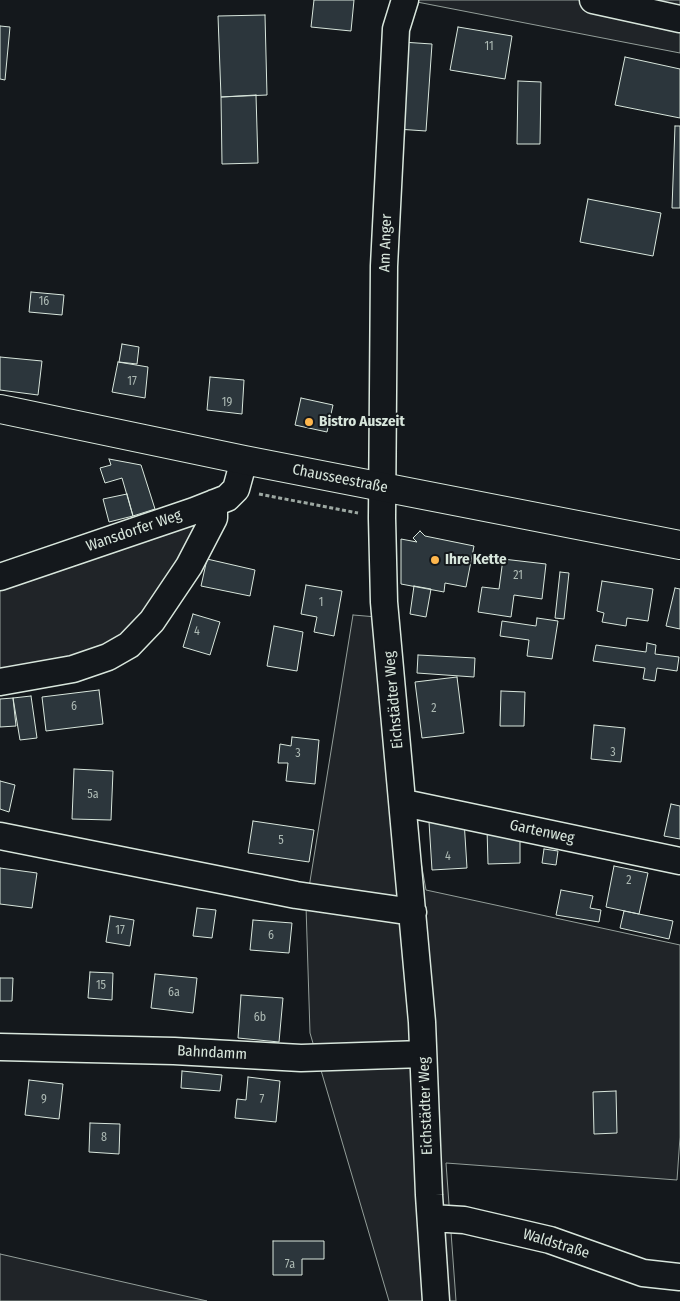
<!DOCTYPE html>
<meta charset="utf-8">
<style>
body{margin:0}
canvas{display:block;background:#14181c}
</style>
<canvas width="680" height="1301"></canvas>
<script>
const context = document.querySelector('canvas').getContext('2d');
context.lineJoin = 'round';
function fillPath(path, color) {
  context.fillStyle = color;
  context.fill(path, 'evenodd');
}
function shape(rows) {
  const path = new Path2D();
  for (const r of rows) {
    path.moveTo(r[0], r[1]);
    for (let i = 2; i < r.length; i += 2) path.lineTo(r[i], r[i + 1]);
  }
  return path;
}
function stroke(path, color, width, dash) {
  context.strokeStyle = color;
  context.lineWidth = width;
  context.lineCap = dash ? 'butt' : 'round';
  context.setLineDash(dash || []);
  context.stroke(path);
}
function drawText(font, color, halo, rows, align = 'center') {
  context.font = font + ' "Fira Sans Condensed",sans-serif';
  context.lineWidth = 4;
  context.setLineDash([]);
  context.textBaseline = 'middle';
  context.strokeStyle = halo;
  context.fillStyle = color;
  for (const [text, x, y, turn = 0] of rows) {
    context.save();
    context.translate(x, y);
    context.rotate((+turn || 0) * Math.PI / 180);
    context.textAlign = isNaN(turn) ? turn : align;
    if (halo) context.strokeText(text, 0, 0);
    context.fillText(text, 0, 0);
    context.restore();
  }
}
const green = shape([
 [415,0,680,0,680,53,417,2,415,0],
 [204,516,129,640,0,677,0,587,204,516],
 [353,615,377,617,426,890,680,945,680,1137,677,1180,446,1163,456,1301,389,1301,310,1033,306,906,353,615],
 [0,1254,207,1301,0,1301,0,1254]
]);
fillPath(green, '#202428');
stroke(green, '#939e99', 1);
const building = shape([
 [314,0,354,0,351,31,311,27,314,0],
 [265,15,267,95,221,97,218,16,265,15],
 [0,26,10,27,5,80,0,79,0,26],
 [458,27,512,36,505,79,450,70,458,27],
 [402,42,432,44,426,131,397,129,402,42],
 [625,57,680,69,680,118,615,105,625,57],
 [518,81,541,82,540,144,517,144,518,81],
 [256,95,258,163,222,164,221,97,256,95],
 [675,126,680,126,680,208,672,208,675,126],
 [588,199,661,213,653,256,580,242,588,199],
 [31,292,64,295,62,315,29,312,31,292],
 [122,344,139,347,137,364,119,362,122,344],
 [0,357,42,361,38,395,0,390,0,357],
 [118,362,148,367,145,398,112,392,118,362],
 [210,377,244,380,242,414,207,410,210,377],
 [301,398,333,405,327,432,295,425,301,398],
 [109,459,141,465,155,509,133,516,122,478,105,483,100,468,111,465,109,459],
 [127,494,133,516,109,522,103,499,127,494],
 [420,531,425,536,474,546,466,587,445,583,444,592,401,584,401,539,417,542,413,538,420,531],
 [207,559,255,570,250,596,201,586,207,559],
 [503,559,546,564,542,599,514,595,511,617,478,612,482,587,499,589,503,559],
 [560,572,569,573,564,619,555,618,560,572],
 [602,581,653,589,648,621,627,618,626,626,602,622,604,613,597,611,602,581],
 [306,585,342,591,334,636,314,632,317,617,301,614,306,585],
 [414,586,431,589,426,617,410,614,414,586],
 [675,588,680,589,680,629,666,626,675,588],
 [193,614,220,622,210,655,183,647,193,614],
 [537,618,558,621,552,659,527,656,529,640,500,636,502,621,536,626,537,618],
 [274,626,303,632,297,671,267,666,274,626],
 [647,643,656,645,655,654,679,657,677,671,657,668,655,681,643,679,645,668,593,661,596,645,646,652,647,643],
 [418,655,475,658,474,677,417,673,418,655],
 [457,677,464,733,422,738,415,682,457,677],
 [99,690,103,724,46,731,42,697,99,690],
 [501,691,525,692,524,726,500,726,501,691],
 [31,696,37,738,20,740,13,698,31,696],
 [13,698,16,726,0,727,0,699,13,698],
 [594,725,625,728,621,762,591,759,594,725],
 [292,737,319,740,315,784,286,781,288,763,278,763,280,744,291,746,292,737],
 [74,769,113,771,111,820,72,819,74,769],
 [0,781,15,785,9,812,0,809,0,781],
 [671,804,680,806,680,839,664,836,671,804],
 [464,820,467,868,432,870,429,822,464,820],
 [253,821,314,830,309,862,248,853,253,821],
 [487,828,520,838,520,863,488,864,487,828],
 [544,849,558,851,556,865,542,863,544,849],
 [614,866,648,873,639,914,606,907,614,866],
 [0,868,37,873,32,908,0,904,0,868],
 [561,890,593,896,590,908,601,910,599,922,556,915,561,890],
 [197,908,216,910,212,938,193,936,197,908],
 [624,911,673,921,669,939,620,928,624,911],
 [110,916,134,920,130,946,106,942,110,916],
 [253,920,292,923,289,953,250,950,253,920],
 [90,972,113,973,112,1000,88,998,90,972],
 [155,974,197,978,193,1013,151,1008,155,974],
 [0,978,13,978,12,1001,0,1001,0,978],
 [241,995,283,998,279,1042,238,1038,241,995],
 [182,1071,222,1075,220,1091,181,1088,182,1071],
 [248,1077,280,1081,276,1122,235,1118,237,1099,246,1100,248,1077],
 [29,1080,63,1084,59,1119,25,1115,29,1080],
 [616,1091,617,1133,594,1134,593,1092,616,1091],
 [90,1123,120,1124,119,1154,89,1152,90,1123],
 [273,1241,324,1241,324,1259,302,1259,302,1275,273,1275,273,1241]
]);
fillPath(building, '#2c363c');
stroke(building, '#d8e6dc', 1);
const minor = shape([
 [405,0,396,29,384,266,382,518,384,602,422,1022,429,1195,436,1301],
 [593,0,680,19],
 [0,577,194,511,227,498,236,489,244,460],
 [0,682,73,669,108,657,129,645,152,621,189,566,214,518,214,503],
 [404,803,680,861],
 [0,836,296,895,413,912],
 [0,1047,174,1051,301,1058,423,1054],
 [431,1218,464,1220,550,1240,643,1273,680,1277]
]);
const major = shape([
 [0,409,244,460,680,545]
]);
stroke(minor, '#d8e6dc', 29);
stroke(major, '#d8e6dc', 30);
stroke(shape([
 [259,494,358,513]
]), '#9da8a2', 3, [4, 2.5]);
stroke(minor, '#14181c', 26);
stroke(major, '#14181c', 28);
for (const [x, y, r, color] of [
 [309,422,5,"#ffb74d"],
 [435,560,5,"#ffb74d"]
]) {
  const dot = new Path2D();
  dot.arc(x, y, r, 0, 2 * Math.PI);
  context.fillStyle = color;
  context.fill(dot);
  stroke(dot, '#14181c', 2);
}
drawText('12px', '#adbab4', null, [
 ["11",489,47],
 ["16",44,302],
 ["17",132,382],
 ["19",227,403],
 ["21",518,576],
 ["1",321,603],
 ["4",197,632],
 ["6",74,707],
 ["2",434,709],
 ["3",613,753],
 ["3",298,754],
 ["5a",93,795],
 ["5",281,841],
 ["4",448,857],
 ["2",629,881],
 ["17",120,931],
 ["6",271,936],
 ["15",101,986],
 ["6a",174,993],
 ["6b",260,1018],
 ["9",44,1100],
 ["7",262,1100],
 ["8",104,1138],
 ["7a",290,1265]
]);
drawText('15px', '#d8e6dc', '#14181c', [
 ["Am Anger",386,243,-88],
 ["Chausseestraße",340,479,11],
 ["Wansdorfer Weg",134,531,-19],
 ["Eichstädter Weg",394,700,-95],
 ["Gartenweg",542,832,12],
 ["Bahndamm",212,1053,3],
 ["Eichstädter Weg",426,1106,-92],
 ["Waldstraße",556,1244,17]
]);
drawText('bold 15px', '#d8e6dc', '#14181c', [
 ["Bistro Auszeit",319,422],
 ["Ihre Kette",445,560]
], 'left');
</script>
